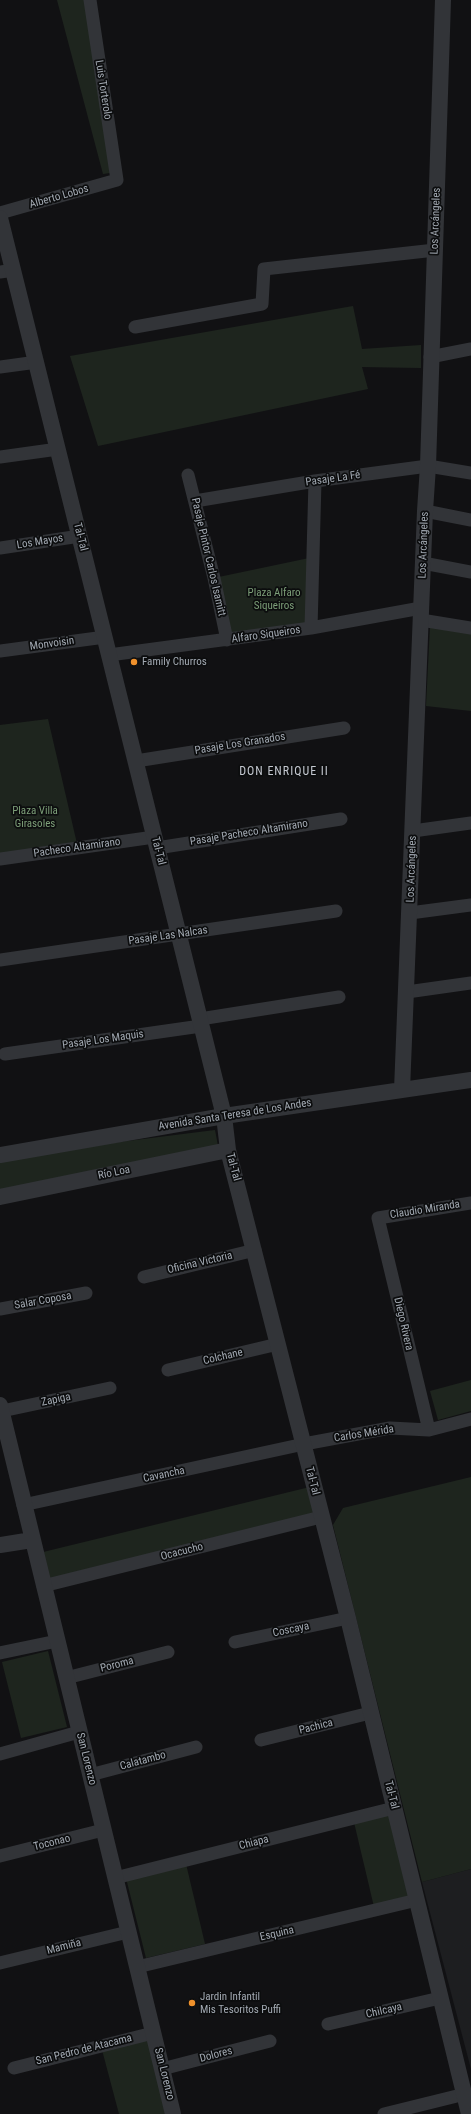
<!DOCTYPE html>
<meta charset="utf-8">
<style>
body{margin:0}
canvas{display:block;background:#111113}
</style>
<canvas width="471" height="2114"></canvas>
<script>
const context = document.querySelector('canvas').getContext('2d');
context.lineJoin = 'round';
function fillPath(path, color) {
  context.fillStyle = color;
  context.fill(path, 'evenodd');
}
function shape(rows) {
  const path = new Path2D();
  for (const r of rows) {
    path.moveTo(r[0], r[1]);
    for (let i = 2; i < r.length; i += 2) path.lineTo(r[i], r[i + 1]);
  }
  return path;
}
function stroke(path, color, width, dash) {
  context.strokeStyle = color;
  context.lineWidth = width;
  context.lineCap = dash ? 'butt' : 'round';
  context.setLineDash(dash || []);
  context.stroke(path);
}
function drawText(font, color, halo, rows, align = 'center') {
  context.font = font + ' "Roboto Condensed",sans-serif';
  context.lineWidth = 3.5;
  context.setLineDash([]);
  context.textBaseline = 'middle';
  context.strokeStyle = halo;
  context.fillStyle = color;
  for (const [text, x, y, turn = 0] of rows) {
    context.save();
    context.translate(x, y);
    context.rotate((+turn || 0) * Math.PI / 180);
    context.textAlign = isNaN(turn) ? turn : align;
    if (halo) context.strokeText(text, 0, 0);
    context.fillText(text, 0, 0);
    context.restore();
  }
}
fillPath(shape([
 [471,1869,471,2069,422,1882]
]), '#1d1e20');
fillPath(shape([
 [57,0,86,0,110,173,103,174],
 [353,306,362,349,421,345,421,368,362,367,368,389,98,446,70,356],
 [314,557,311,628,227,640,214,578],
 [430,627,471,633,471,711,426,706],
 [48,719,78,848,0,859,0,725],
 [215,1130,218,1146,0,1196,0,1157],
 [471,1380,471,1411,438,1420,430,1391],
 [471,1477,471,1869,422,1882,333,1525,343,1508],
 [314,1486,321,1517,43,1586,35,1554],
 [48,1651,67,1727,21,1738,2,1662],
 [394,1808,417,1900,375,1911,353,1818],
 [186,1864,205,1944,146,1958,126,1878],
 [153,2033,173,2114,119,2114,101,2046]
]), '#1e251e');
stroke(shape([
 [0,213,117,180,90,0],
 [0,272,14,270],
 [135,327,262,304,264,269,435,250],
 [430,357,471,349],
 [0,367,37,362],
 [0,457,58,449],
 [188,475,214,578,227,640],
 [195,501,315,481,428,466,471,473],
 [425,511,471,520],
 [0,548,80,536],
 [423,563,471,572],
 [421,620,471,628],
 [311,628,315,481],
 [0,651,105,637],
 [109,655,311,628,421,608],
 [136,761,344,728],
 [413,831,471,823],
 [157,848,341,819],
 [0,859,154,837],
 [410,913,471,905],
 [0,960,336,911],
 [407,992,471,983],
 [200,1019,339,997],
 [5,1054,201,1026],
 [144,1277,255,1250],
 [0,1309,86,1293],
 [168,1370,278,1344],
 [2,1411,110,1388],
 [429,1430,378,1218,471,1203],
 [23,1505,304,1444,390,1428,429,1430,471,1419],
 [43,1586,321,1517],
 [235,1642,348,1618],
 [0,1653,57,1641],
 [66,1678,168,1652],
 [261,1740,370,1713],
 [0,1754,79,1732],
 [90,1775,196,1747],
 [0,1856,103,1830],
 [115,1878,394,1808],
 [0,1963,128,1932],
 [137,1967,417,1900],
 [328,2024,440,1998],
 [14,2068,153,2033],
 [162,2069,270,2041],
 [384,2114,465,2094]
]), '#323438', 13);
stroke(shape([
 [0,218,224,1116,228,1150,348,1618,469,2114],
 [402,1090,425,511,428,466,443,0],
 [0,1155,224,1116,471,1080],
 [0,1197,228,1150],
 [0,1405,173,2114],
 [0,1545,32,1540]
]), '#323438', 16);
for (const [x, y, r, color] of [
 [134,662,4,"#f0912c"],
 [192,2003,4,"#f0912c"]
]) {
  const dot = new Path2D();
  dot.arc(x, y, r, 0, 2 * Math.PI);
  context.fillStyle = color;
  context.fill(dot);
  stroke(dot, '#0c0d0e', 1.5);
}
drawText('11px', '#a3aab3', '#0c0d0e', [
 ["Luis Torterolo",103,90,81],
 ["Alberto Lobos",59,197,-16],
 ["Los Arcángeles",436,221,-88],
 ["Pasaje La Fé",333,479,-8],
 ["Tal-Tal",80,537,76],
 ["Los Mayos",40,542,-9],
 ["Los Arcángeles",424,545,-88],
 ["Pasaje Pintor Carlos Isamitt",208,557,77],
 ["Alfaro Siqueiros",266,635,-8],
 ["Monvoisin",52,644,-8],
 ["Pasaje Los Granados",240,744,-9],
 ["Pasaje Pacheco Altamirano",249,833,-9],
 ["Pacheco Altamirano",77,848,-8],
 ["Tal-Tal",158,851,76],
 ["Los Arcángeles",412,869,-88],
 ["Pasaje Las Nalcas",168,936,-8],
 ["Pasaje Los Maquis",103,1040,-8],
 ["Avenida Santa Teresa de Los Andes",235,1115,-9],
 ["Tal-Tal",233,1167,75],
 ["Río Loa",114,1173,-12],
 ["Claudio Miranda",425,1210,-9],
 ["Oficina Victoria",200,1263,-13],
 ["Salar Coposa",43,1301,-10],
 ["Diego Rivera",403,1324,77],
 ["Colchane",223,1357,-13],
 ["Zapiga",56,1400,-12],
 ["Carlos Mérida",364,1434,-9],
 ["Cavancha",164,1475,-12],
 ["Tal-Tal",312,1481,76],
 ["Ocacucho",182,1552,-14],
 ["Coscaya",291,1630,-12],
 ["Poroma",117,1665,-14],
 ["Pachica",316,1727,-14],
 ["San Lorenzo",86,1759,76],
 ["Calatambo",143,1761,-15],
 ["Tal-Tal",391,1795,76],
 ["Toconao",52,1843,-14],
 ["Chiapa",254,1843,-14],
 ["Esquina",277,1934,-13],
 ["Mamiña",64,1947,-14],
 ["Chilcaya",384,2011,-13],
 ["San Pedro de Atacama",84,2050,-14],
 ["Dolores",216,2055,-15],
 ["San Lorenzo",164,2074,76]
]);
drawText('11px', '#7d9f79', '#0c0d0e', [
 ["Plaza Alfaro",274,593],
 ["Siqueiros",274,606],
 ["Plaza Villa",35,811],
 ["Girasoles",35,824]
]);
drawText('11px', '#a3aab3', '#0c0d0e', [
 ["Family Churros",142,662],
 ["Jardin Infantil",200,1997],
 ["Mis Tesoritos Puffi",200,2010]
], 'left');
context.letterSpacing = '1px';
drawText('12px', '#c4c8d0', '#0c0d0e', [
 ["DON ENRIQUE II",284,772]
]);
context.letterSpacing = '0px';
</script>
